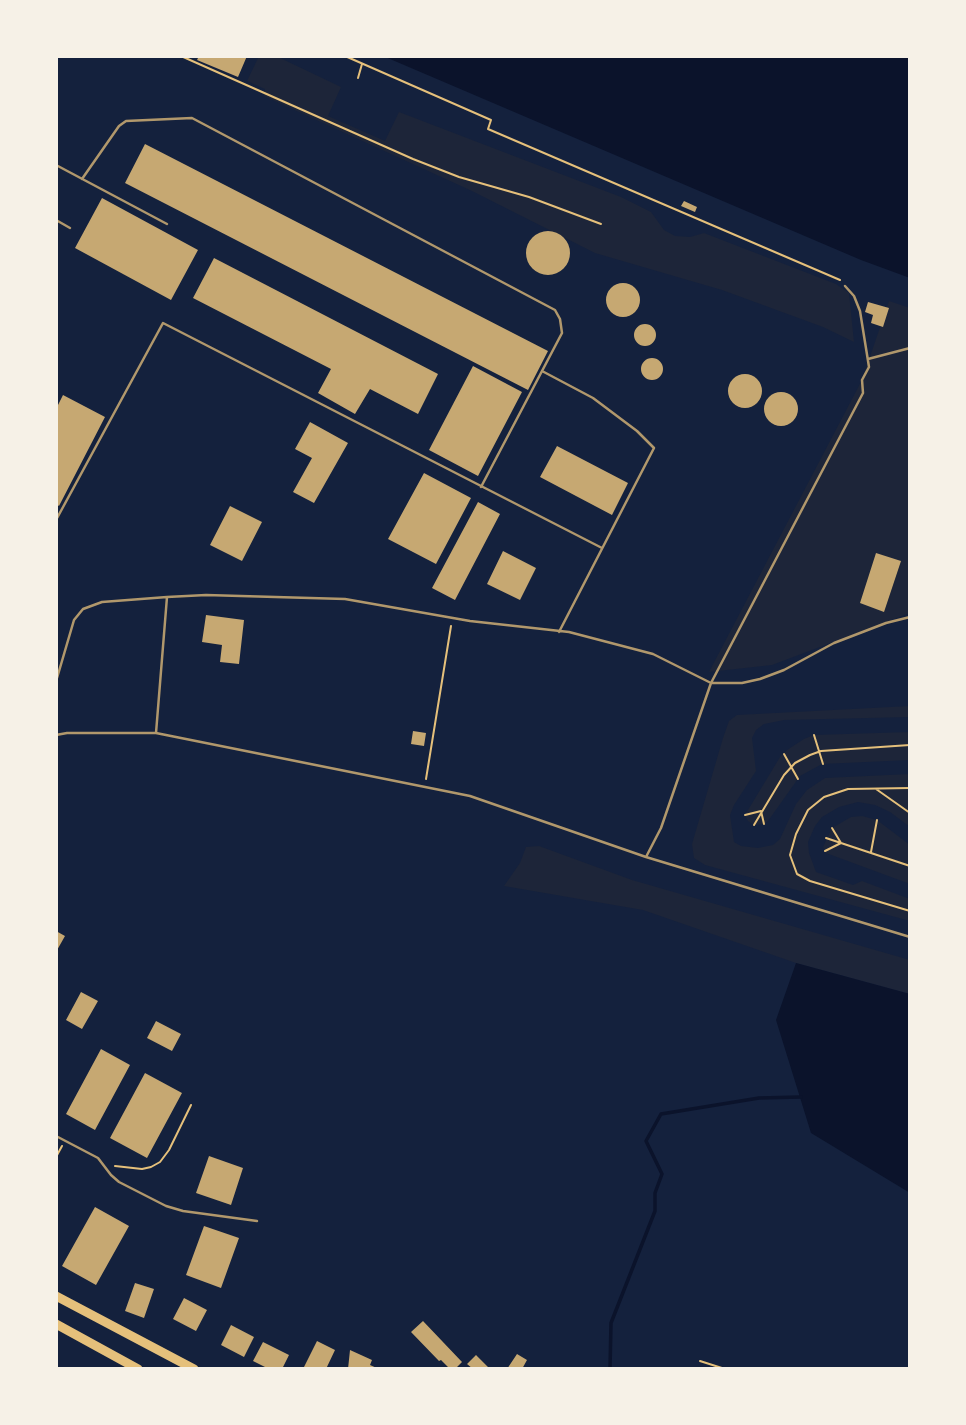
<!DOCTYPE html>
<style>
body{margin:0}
#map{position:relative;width:966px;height:1425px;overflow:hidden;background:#14213d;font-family:"PT Sans",sans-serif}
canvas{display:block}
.frame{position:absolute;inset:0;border:58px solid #f6f1e7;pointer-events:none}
</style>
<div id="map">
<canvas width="966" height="1425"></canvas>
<div class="frame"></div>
</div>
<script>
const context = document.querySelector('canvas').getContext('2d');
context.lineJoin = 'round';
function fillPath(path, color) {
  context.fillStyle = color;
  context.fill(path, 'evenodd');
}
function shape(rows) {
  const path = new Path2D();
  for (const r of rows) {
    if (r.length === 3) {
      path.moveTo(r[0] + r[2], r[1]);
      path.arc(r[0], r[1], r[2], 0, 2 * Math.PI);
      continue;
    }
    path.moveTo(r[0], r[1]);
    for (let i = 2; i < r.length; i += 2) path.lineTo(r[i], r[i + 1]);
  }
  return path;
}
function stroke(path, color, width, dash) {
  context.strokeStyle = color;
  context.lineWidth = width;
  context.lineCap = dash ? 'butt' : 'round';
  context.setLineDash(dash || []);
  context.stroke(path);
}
fillPath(shape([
 [259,56,276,56,341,87,328,116,385,141,399,112,621,197,651,212,664,230,675,236,690,237,704,233,836,284,849,293,854,342,823,327,722,290,595,253,472,191,264,96,265,89,247,81],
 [889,301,910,308,910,613,772,665,709,672,862,380],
 [910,706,910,717,784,720,764,724,756,730,752,738,756,771,734,805,730,815,734,842,741,846,758,848,773,845,780,839,796,804,807,790,825,778,910,774,910,827,890,812,875,805,858,802,839,807,822,817,815,826,808,842,809,853,816,872,853,885,862,881,910,899,910,921,705,865,694,858,692,844,723,738,729,721,737,715],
 [910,732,910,760,822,764,800,776,768,821,764,824,754,825,748,821,745,815,748,810,780,757,787,750,804,739,814,735],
 [862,816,877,820,910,845,910,884,826,853,823,847,832,828,851,817],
 [539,846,632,880,910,960,910,994,796,963,643,910,504,886,520,863,526,847]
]), '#1d2539');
fillPath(shape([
 [383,56,910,56,910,278,861,260],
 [796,963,910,994,910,1193,811,1133,776,1020]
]), '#0b132b');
stroke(shape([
 [610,1369,611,1323,655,1211,655,1193,662,1174,646,1141,661,1114,759,1098,801,1097]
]), '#0b132b', 3.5);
fillPath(shape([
 [199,56,247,56,238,77,197,60],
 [145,144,548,351,528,390,125,183],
 [102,198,198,250,171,300,75,248],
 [684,201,697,207,695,212,681,206],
 [548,253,22],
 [214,258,438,374,418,414,370,389,355,414,318,393,331,369,193,298],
 [623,300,17],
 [868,302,889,308,883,327,871,323,873,315,865,312],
 [645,335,11],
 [652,369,11],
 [473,366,522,392,478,476,429,450],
 [745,391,17],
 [781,409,17],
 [63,395,105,417,59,506,56,504,56,409],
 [310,422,348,443,314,503,293,492,312,458,295,449],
 [557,446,628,483,612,515,540,477],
 [424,473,471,498,436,564,388,539],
 [478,502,500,514,455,600,432,588],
 [230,506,262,522,242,561,210,545],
 [503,551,536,568,520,600,487,584],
 [876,553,901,561,884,612,860,603],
 [206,615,244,620,239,664,220,662,222,645,202,642],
 [413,731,426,733,424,746,411,744],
 [56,931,65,936,56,952],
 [81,992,98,1001,82,1029,66,1020],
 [156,1021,181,1034,172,1051,147,1038],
 [101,1049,130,1065,95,1130,66,1114],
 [145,1073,182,1093,147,1158,110,1138],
 [209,1156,243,1168,231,1205,196,1193],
 [95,1207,129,1226,96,1285,62,1266],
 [204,1226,239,1238,221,1288,186,1275],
 [135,1283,154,1289,144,1318,125,1311],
 [184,1298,207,1310,196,1331,173,1319],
 [423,1321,462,1362,455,1369,450,1369,441,1360,439,1361,411,1332],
 [231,1325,254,1337,244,1357,221,1345],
 [317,1341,335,1350,326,1369,303,1369],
 [263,1342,289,1355,282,1369,269,1369,253,1361],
 [350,1350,372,1360,370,1365,379,1369,348,1369],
 [517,1354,527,1360,522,1369,507,1369],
 [476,1355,488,1367,486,1369,473,1369,467,1364]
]), '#c6a872');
stroke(shape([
 [181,56,413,159,459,177,529,197,601,224],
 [345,56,491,120,488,129,840,280],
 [358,78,362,64],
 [814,735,823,764],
 [784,754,798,779],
 [426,779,451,626],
 [910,788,848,789,824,797,808,810,796,834,790,855,797,874,810,881,910,911],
 [876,789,910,813],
 [745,815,761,811,764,824],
 [754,825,784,775,795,763,810,755,821,751,910,745],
 [826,838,910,866],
 [825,851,841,843,832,828],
 [871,852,877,820],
 [56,1157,62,1146],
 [115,1166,142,1169,151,1167,160,1162,169,1150,191,1105],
 [700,1361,725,1369]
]), '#e5c07b', 2);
stroke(shape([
 [56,165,167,224],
 [82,179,119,126,126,121,192,118,555,310,560,319,562,333,481,487],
 [56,220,70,228],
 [868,359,910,348],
 [542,371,593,398,637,431,654,448,559,632],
 [56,520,163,323,602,548],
 [57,678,74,620,83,609,102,602,167,597,206,595,345,599,470,621,569,632,653,654,711,683,742,683,760,679,784,670,834,643,886,623,910,617],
 [156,733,167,597],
 [56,735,67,733,156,733,470,796,646,857,910,937],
 [646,857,661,828,711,683,863,393,862,380,869,367,860,311,854,296,845,286],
 [56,1136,98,1158,111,1175,119,1182,166,1206,183,1211,257,1221]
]), '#b1986c', 2.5);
stroke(shape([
 [56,1296,194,1369],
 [56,1324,138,1369]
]), '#e5c07b', 9);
</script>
